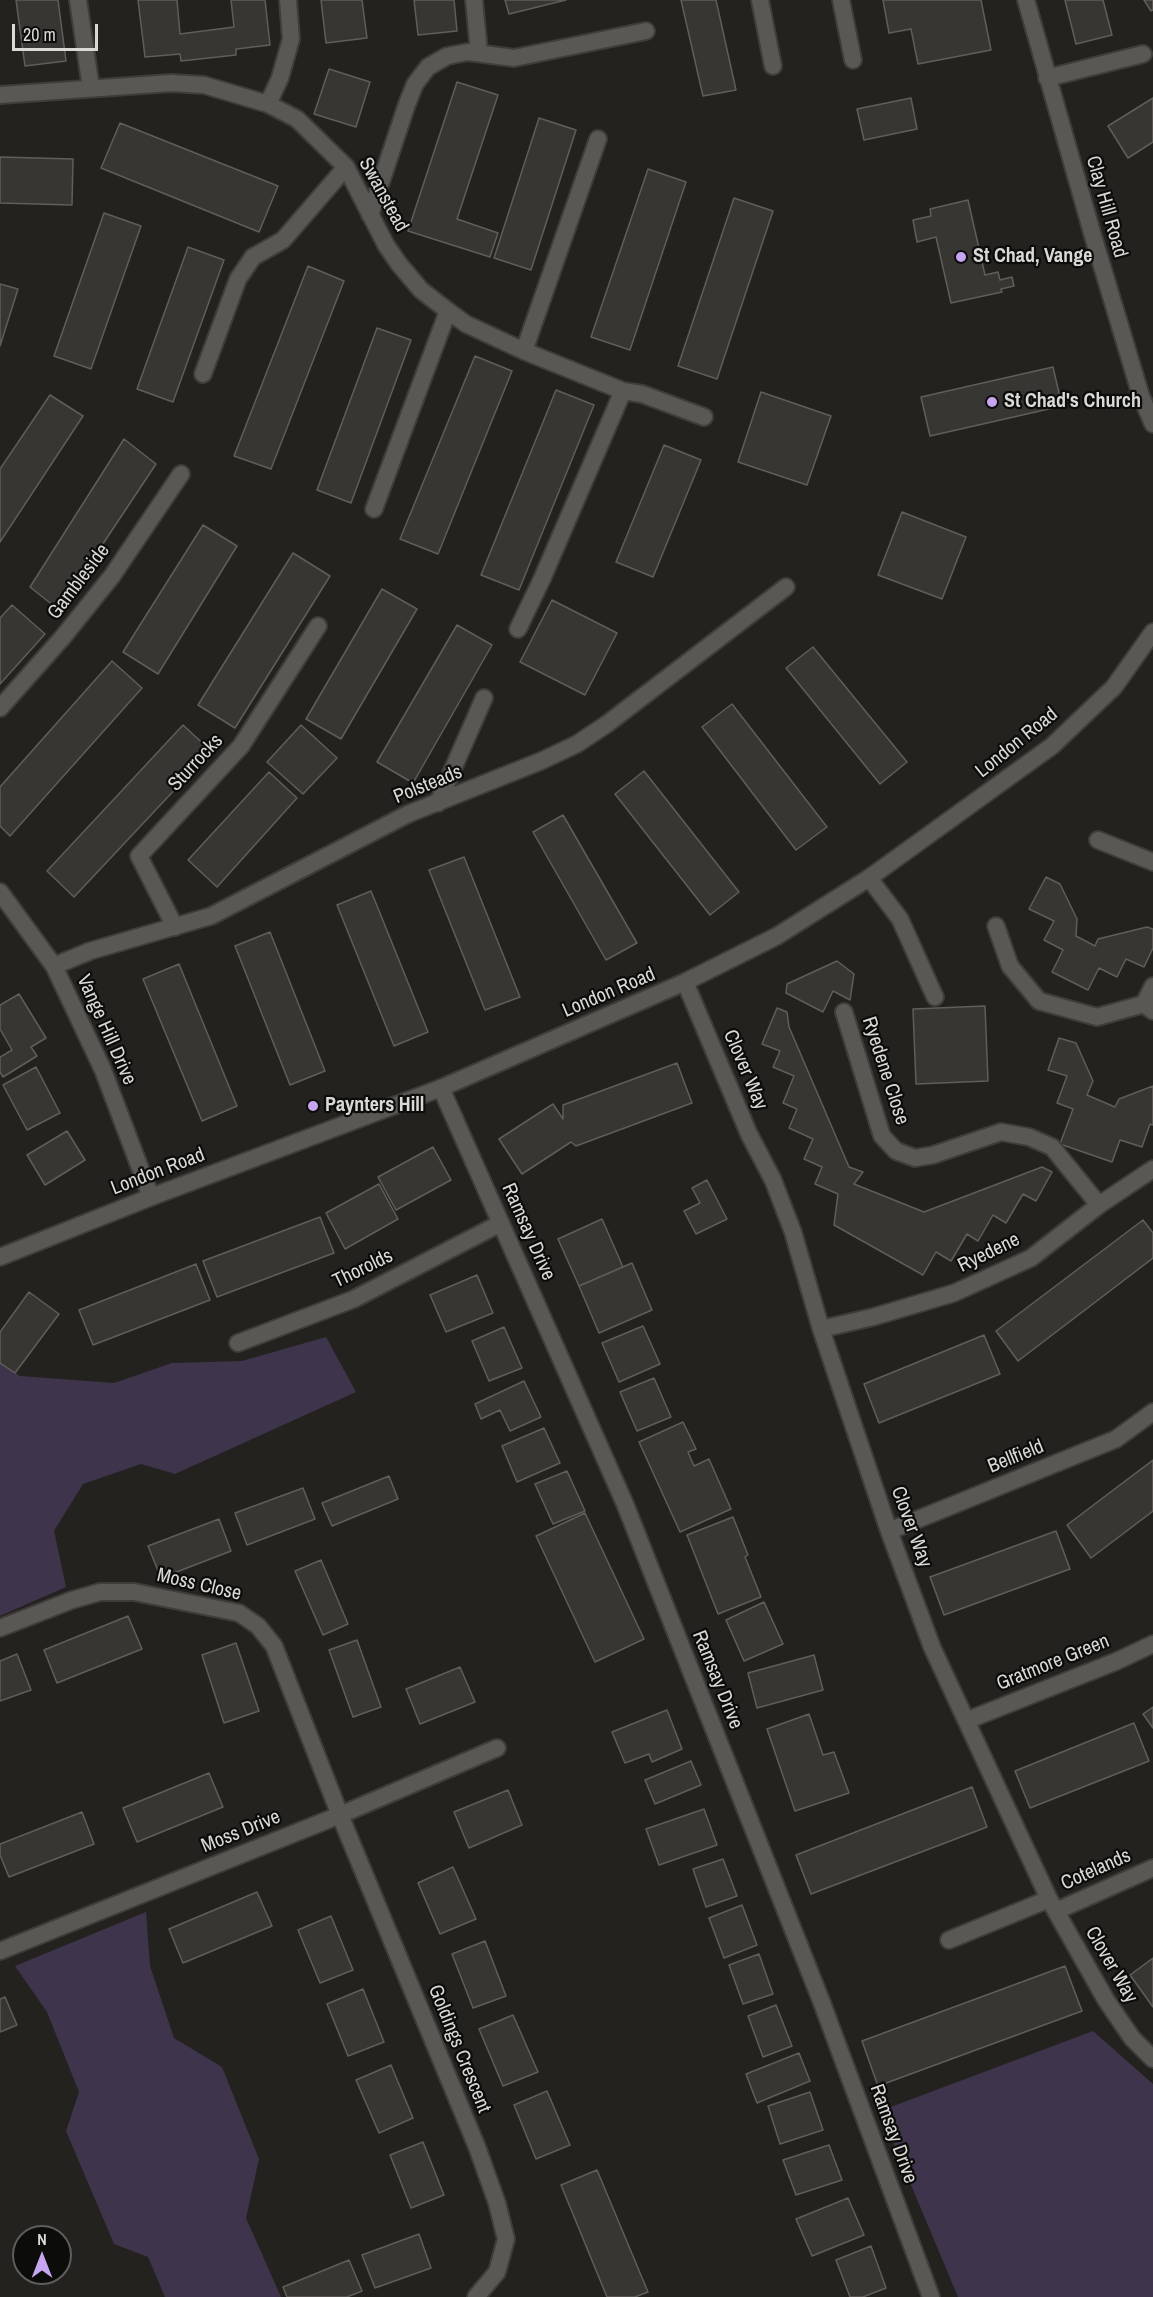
<!DOCTYPE html>
<style>
body{margin:0}
#map{position:relative;width:1153px;height:2297px;overflow:hidden;background:#24221f;font-family:"Archivo Narrow",sans-serif}
canvas{display:block}
.north{position:absolute;left:12px;top:2225px;width:60px;height:60px;box-sizing:border-box;background:#0c0c0a;border:2px solid #5e5e5c;border-radius:50%;rotate:0deg;font-size:16px;font-weight:700;line-height:24px;text-align:center;color:#dad9d6}
.north::after{content:'';display:block;margin:auto;width:21px;height:27px;background:#c6a6f0;clip-path:polygon(50% 0,100% 100%,50% 72%,0 100%)}
.scale{position:absolute;left:12px;top:24px;width:86px;height:27px;box-sizing:border-box;border:3px solid #dad9d6;border-top:0;padding-left:8px;font-size:18px;line-height:21px;white-space:nowrap;color:#dad9d6;-webkit-text-stroke:4px #0c0c0a;paint-order:stroke}
</style>
<div id="map">
<canvas width="1153" height="2297"></canvas>
<div class="north">N</div>
<div class="scale">20 m</div>
</div>
<script>
const context = document.querySelector('canvas').getContext('2d');
context.lineJoin = 'round';
function fillPath(path, color) {
  context.fillStyle = color;
  context.fill(path, 'evenodd');
}
function shape(rows) {
  const path = new Path2D();
  for (const r of rows) {
    path.moveTo(r[0], r[1]);
    for (let i = 2; i < r.length; i += 2) path.lineTo(r[i], r[i + 1]);
  }
  return path;
}
function stroke(path, color, width, dash) {
  context.strokeStyle = color;
  context.lineWidth = width;
  context.lineCap = dash ? 'butt' : 'round';
  context.setLineDash(dash || []);
  context.stroke(path);
}
function drawText(font, color, halo, rows, align = 'center') {
  context.font = font + ' "Archivo Narrow",sans-serif';
  context.lineWidth = 4.5;
  context.setLineDash([]);
  context.textBaseline = 'middle';
  context.strokeStyle = halo;
  context.fillStyle = color;
  for (const [text, x, y, turn = 0] of rows) {
    context.save();
    context.translate(x, y);
    context.rotate((+turn || 0) * Math.PI / 180);
    context.textAlign = isNaN(turn) ? turn : align;
    if (halo) context.strokeText(text, 0, 0);
    context.fillText(text, 0, 0);
    context.restore();
  }
}
fillPath(shape([
 [326,1337,356,1392,175,1474,141,1464,83,1484,54,1531,66,1587,0,1616,0,1363,20,1376,114,1383,172,1363,242,1361],
 [146,1912,150,1966,174,2038,222,2067,259,2159,246,2218,281,2297,165,2297,148,2257,114,2244,66,2131,79,2092,47,2012,15,1966],
 [1093,2031,1153,2084,1153,2297,958,2297,880,2111]
]), '#3e344b');
const building = shape([
 [16,0,58,0,66,61,25,66,16,0],
 [138,0,177,0,180,34,234,27,231,0,265,0,270,45,236,49,236,55,181,61,180,54,145,57,138,0],
 [321,0,362,0,367,38,326,43,321,0],
 [414,0,454,0,457,31,418,35,414,0],
 [505,0,566,0,509,14,505,0],
 [681,0,716,0,736,90,703,96,681,0],
 [883,0,981,0,991,50,918,64,911,29,889,33,883,0],
 [1065,0,1103,0,1112,35,1076,44,1065,0],
 [1144,0,1153,0,1153,10,1151,11,1144,0],
 [329,69,370,82,356,127,314,114,329,69],
 [457,82,498,95,457,219,498,233,490,257,408,231,457,82],
 [911,98,917,129,864,140,857,109,911,98],
 [1153,98,1153,142,1128,158,1108,126,1153,98],
 [539,118,576,130,531,270,494,258,539,118],
 [120,123,278,186,259,232,101,168,120,123],
 [0,157,73,159,72,205,0,203,0,157],
 [648,169,686,182,630,350,591,337,648,169],
 [734,198,773,211,717,379,678,366,734,198],
 [968,200,985,275,998,272,1000,280,1012,277,1014,286,1001,289,1002,292,951,303,936,237,917,242,913,220,931,216,930,209,968,200],
 [104,213,141,226,91,369,54,356,104,213],
 [188,247,224,260,173,402,137,389,188,247],
 [308,266,344,281,271,469,234,456,308,266],
 [0,284,18,289,0,346,0,284],
 [377,328,411,340,351,503,317,490,377,328],
 [475,356,512,371,438,554,400,539,475,356],
 [1053,367,1062,406,930,436,921,397,1053,367],
 [556,390,594,405,519,590,481,575,556,390],
 [761,392,831,416,807,485,738,462,761,392],
 [50,395,83,416,0,542,0,469,50,395],
 [124,439,156,464,59,610,30,587,124,439],
 [664,445,701,460,653,577,616,562,664,445],
 [902,512,966,537,942,599,878,575,902,512],
 [203,525,237,546,158,674,123,652,203,525],
 [293,553,330,576,235,728,198,705,293,553],
 [382,589,417,609,341,739,306,719,382,589],
 [552,600,617,633,585,695,520,662,552,600],
 [12,605,45,634,0,684,0,618,12,605],
 [457,625,492,645,413,783,377,762,457,625],
 [813,647,907,762,880,784,786,668,813,647],
 [112,661,142,688,10,836,0,826,0,787,112,661],
 [732,704,827,827,796,850,702,727,732,704],
 [183,725,211,751,74,897,47,871,183,725],
 [301,725,337,758,303,794,267,762,301,725],
 [644,771,739,892,710,915,615,794,644,771],
 [269,772,297,798,217,887,188,860,269,772],
 [563,815,637,943,606,960,533,832,563,815],
 [464,857,520,997,485,1010,429,870,464,857],
 [1046,877,1060,884,1077,919,1076,936,1095,946,1098,939,1147,927,1153,929,1153,948,1144,967,1126,959,1117,977,1099,968,1088,990,1052,972,1063,950,1044,940,1054,921,1029,909,1046,877],
 [371,891,428,1032,394,1046,337,905,371,891],
 [270,932,325,1071,290,1085,235,946,270,932],
 [837,961,854,974,850,1000,833,991,823,1012,786,993,787,984,837,961],
 [179,964,237,1106,202,1121,143,979,179,964],
 [19,994,46,1038,31,1047,37,1056,3,1077,0,1072,0,1057,12,1050,0,1029,0,1005,19,994],
 [985,1006,988,1081,916,1084,913,1009,985,1006],
 [777,1008,787,1012,789,1027,849,1167,863,1172,854,1184,924,1212,1042,1167,1052,1172,1036,1201,1023,1194,1006,1223,993,1215,978,1241,967,1234,951,1261,936,1252,923,1275,834,1225,838,1194,815,1184,822,1167,804,1159,813,1139,789,1128,797,1109,783,1103,794,1076,773,1067,780,1051,762,1044,777,1008],
 [1059,1038,1076,1043,1093,1081,1087,1095,1115,1107,1119,1099,1153,1086,1153,1125,1150,1124,1142,1147,1120,1140,1112,1162,1060,1144,1073,1109,1057,1103,1067,1076,1048,1070,1059,1038],
 [677,1063,692,1103,576,1146,571,1142,522,1174,499,1139,553,1104,563,1119,563,1105,677,1063],
 [36,1067,60,1113,27,1130,3,1085,36,1067],
 [67,1131,85,1160,45,1185,27,1155,67,1131],
 [433,1147,451,1180,396,1210,378,1177,433,1147],
 [707,1180,727,1219,696,1234,684,1211,700,1203,692,1188,707,1180],
 [379,1184,398,1219,345,1249,326,1213,379,1184],
 [320,1217,334,1253,217,1297,203,1261,320,1217],
 [602,1219,623,1267,579,1286,558,1239,602,1219],
 [1143,1220,1153,1233,1153,1258,1018,1361,996,1331,1143,1220],
 [632,1263,652,1310,599,1333,579,1286,632,1263],
 [196,1264,210,1300,93,1345,79,1310,196,1264],
 [477,1275,493,1313,446,1332,430,1295,477,1275],
 [29,1292,59,1314,15,1373,0,1363,0,1332,29,1292],
 [643,1326,660,1364,619,1382,602,1343,643,1326],
 [504,1327,522,1368,489,1381,472,1341,504,1327],
 [984,1335,1000,1374,879,1423,864,1384,984,1335],
 [654,1378,671,1417,637,1431,620,1392,654,1378],
 [524,1381,541,1417,510,1431,500,1410,481,1419,475,1404,524,1381],
 [683,1422,696,1449,688,1452,694,1466,709,1459,731,1509,680,1532,639,1442,683,1422],
 [544,1428,560,1463,517,1482,502,1446,544,1428],
 [1153,1460,1153,1511,1091,1558,1067,1525,1153,1460],
 [567,1471,585,1511,553,1524,535,1484,567,1471],
 [389,1476,398,1499,332,1526,322,1503,389,1476],
 [303,1488,315,1519,247,1545,235,1513,303,1488],
 [585,1513,644,1639,595,1662,536,1536,585,1513],
 [733,1517,748,1555,745,1557,761,1597,718,1614,687,1535,733,1517],
 [219,1519,231,1551,161,1578,148,1546,219,1519],
 [1056,1531,1070,1569,944,1615,930,1577,1056,1531],
 [321,1560,348,1624,323,1635,295,1571,321,1560],
 [764,1602,783,1644,744,1661,726,1620,764,1602],
 [128,1616,142,1649,57,1683,44,1650,128,1616],
 [357,1640,381,1707,353,1717,329,1650,357,1640],
 [236,1643,259,1711,224,1723,202,1655,236,1643],
 [17,1654,31,1690,0,1701,0,1661,17,1654],
 [814,1655,823,1690,757,1708,748,1673,814,1655],
 [460,1667,475,1702,420,1724,406,1689,460,1667],
 [1153,1707,1153,1728,1143,1714,1153,1707],
 [667,1710,682,1749,652,1762,649,1754,625,1763,612,1732,667,1710],
 [809,1714,823,1755,834,1752,849,1793,795,1811,767,1729,809,1714],
 [1134,1723,1149,1761,1030,1808,1015,1771,1134,1723],
 [691,1761,701,1785,655,1804,645,1780,691,1761],
 [209,1773,223,1807,137,1842,123,1808,209,1773],
 [972,1787,987,1827,811,1894,796,1855,972,1787],
 [508,1790,522,1825,469,1848,454,1812,508,1790],
 [704,1809,717,1845,659,1865,646,1829,704,1809],
 [82,1812,94,1844,9,1877,0,1855,0,1844,82,1812],
 [723,1859,737,1896,706,1907,693,1869,723,1859],
 [453,1867,476,1919,440,1934,418,1883,453,1867],
 [257,1892,272,1926,183,1963,169,1929,257,1892],
 [742,1905,757,1945,724,1958,709,1918,742,1905],
 [331,1916,353,1970,320,1983,298,1930,331,1916],
 [485,1941,506,1996,473,2008,452,1954,485,1941],
 [759,1954,773,1994,743,2004,729,1965,759,1954],
 [1153,1958,1153,2007,1130,1975,1153,1958],
 [1065,1966,1082,2011,878,2086,862,2041,1065,1966],
 [363,1989,384,2042,348,2056,327,2004,363,1989],
 [5,1997,17,2025,0,2032,0,1999,5,1997],
 [776,2005,792,2046,763,2057,748,2016,776,2005],
 [513,2015,538,2072,503,2086,479,2029,513,2015],
 [799,2053,810,2081,757,2103,746,2074,799,2053],
 [391,2065,413,2118,379,2133,356,2080,391,2065],
 [547,2091,570,2145,536,2159,514,2105,547,2091],
 [810,2092,823,2130,780,2144,768,2106,810,2092],
 [423,2142,444,2195,411,2208,390,2155,423,2142],
 [829,2145,842,2180,796,2195,783,2160,829,2145],
 [597,2170,648,2292,635,2297,607,2297,561,2185,597,2170],
 [848,2198,864,2235,812,2256,796,2219,848,2198],
 [419,2234,431,2268,375,2288,362,2255,419,2234],
 [871,2246,886,2288,863,2297,850,2297,836,2260,871,2246],
 [349,2260,362,2291,347,2297,287,2297,283,2287,349,2260]
]);
fillPath(building, '#383633');
stroke(building, '#605e5a', 1.5);
const minor = shape([
 [78,0,91,88],
 [474,0,479,52],
 [760,0,773,66],
 [841,0,853,60],
 [1047,78,1143,54],
 [0,95,171,83,204,85,268,104,297,119,346,167,386,245,399,264,421,290,448,311,466,324,524,351,623,391,642,394,704,417],
 [268,104,280,78,291,39,288,0],
 [370,215,407,104,415,84,428,67,447,56,468,52,514,58,646,31],
 [524,351,598,139],
 [203,374,238,279,253,257,283,240,346,167],
 [374,509,448,311],
 [518,629,542,579,623,391],
 [0,708,63,637,112,576,181,474],
 [438,803,484,698],
 [1098,840,1153,862],
 [869,878,900,919,935,997],
 [0,892,54,966,103,1070,151,1197],
 [996,926,1010,966,1039,1001,1097,1017,1144,1004,1153,1011],
 [175,927,139,856,241,746,318,626],
 [54,966,90,951,211,916,408,814,541,761,577,744,607,724,786,587],
 [685,982,749,1134,773,1180,793,1232,821,1329,889,1531,932,1647,1049,1899,1106,2000,1132,2038,1153,2059],
 [1144,1004,1153,986],
 [844,1012,882,1136,896,1151,915,1158,933,1155,1001,1132,1029,1137,1052,1147,1099,1205],
 [441,1088,625,1504,822,2003,931,2297],
 [821,1329,873,1317,954,1293,1031,1258,1099,1205,1153,1169],
 [238,1343,354,1299,501,1223],
 [889,1531,1116,1439,1153,1412],
 [0,1628,72,1600,100,1592,134,1592,239,1613,258,1626,274,1646,340,1815,477,2147,497,2203,506,2239,497,2272,476,2297],
 [968,1720,1117,1661,1153,1644],
 [1056,1911,1153,1868],
 [949,1940,1049,1899],
 [0,1951,340,1815,497,1748]
]);
const secondary = shape([
 [1026,0,1093,236,1141,396,1153,424],
 [0,1257,151,1197,441,1088,685,982,777,936,869,878,1052,746,1114,687,1153,632]
]);
stroke(minor, '#3e3d3a', 20);
stroke(secondary, '#3e3d3a', 20);
stroke(minor, '#5a5854', 16);
stroke(secondary, '#5a5854', 16);
for (const [x, y, r, color] of [
 [961,257,6,"#c6a6f0"],
 [992,402,6,"#c6a6f0"],
 [313,1106,6,"#c6a6f0"]
]) {
  const dot = new Path2D();
  dot.arc(x, y, r, 0, 2 * Math.PI);
  context.fillStyle = color;
  context.fill(dot);
  stroke(dot, '#0c0c0a', 2);
}
drawText('20px', '#dad9d6', '#0c0c0a', [
 ["Swanstead",383,195,61],
 ["Clay Hill Road",1106,207,74],
 ["Gambleside",79,582,-53],
 ["London Road",1017,743,-39],
 ["Sturrocks",196,763,-47],
 ["Polsteads",428,785,-22],
 ["London Road",609,993,-23],
 ["Vange Hill Drive",106,1030,66],
 ["Clover Way",745,1070,67],
 ["Ryedene Close",885,1071,72],
 ["London Road",158,1172,-21],
 ["Ramsay Drive",528,1232,66],
 ["Ryedene",989,1253,-26],
 ["Thorolds",363,1269,-26],
 ["Bellfield",1016,1457,-22],
 ["Clover Way",911,1527,70],
 ["Moss Close",199,1585,13],
 ["Gratmore Green",1053,1663,-22],
 ["Ramsay Drive",717,1680,68],
 ["Moss Drive",241,1832,-22],
 ["Cotelands",1096,1870,-24],
 ["Clover Way",1111,1965,60],
 ["Goldings Crescent",459,2049,68],
 ["Ramsay Drive",893,2134,70]
]);
drawText('bold 20px', '#dad9d6', '#0c0c0a', [
 ["St Chad, Vange",973,257],
 ["St Chad's Church",1004,402],
 ["Paynters Hill",325,1106]
], 'left');
</script>
